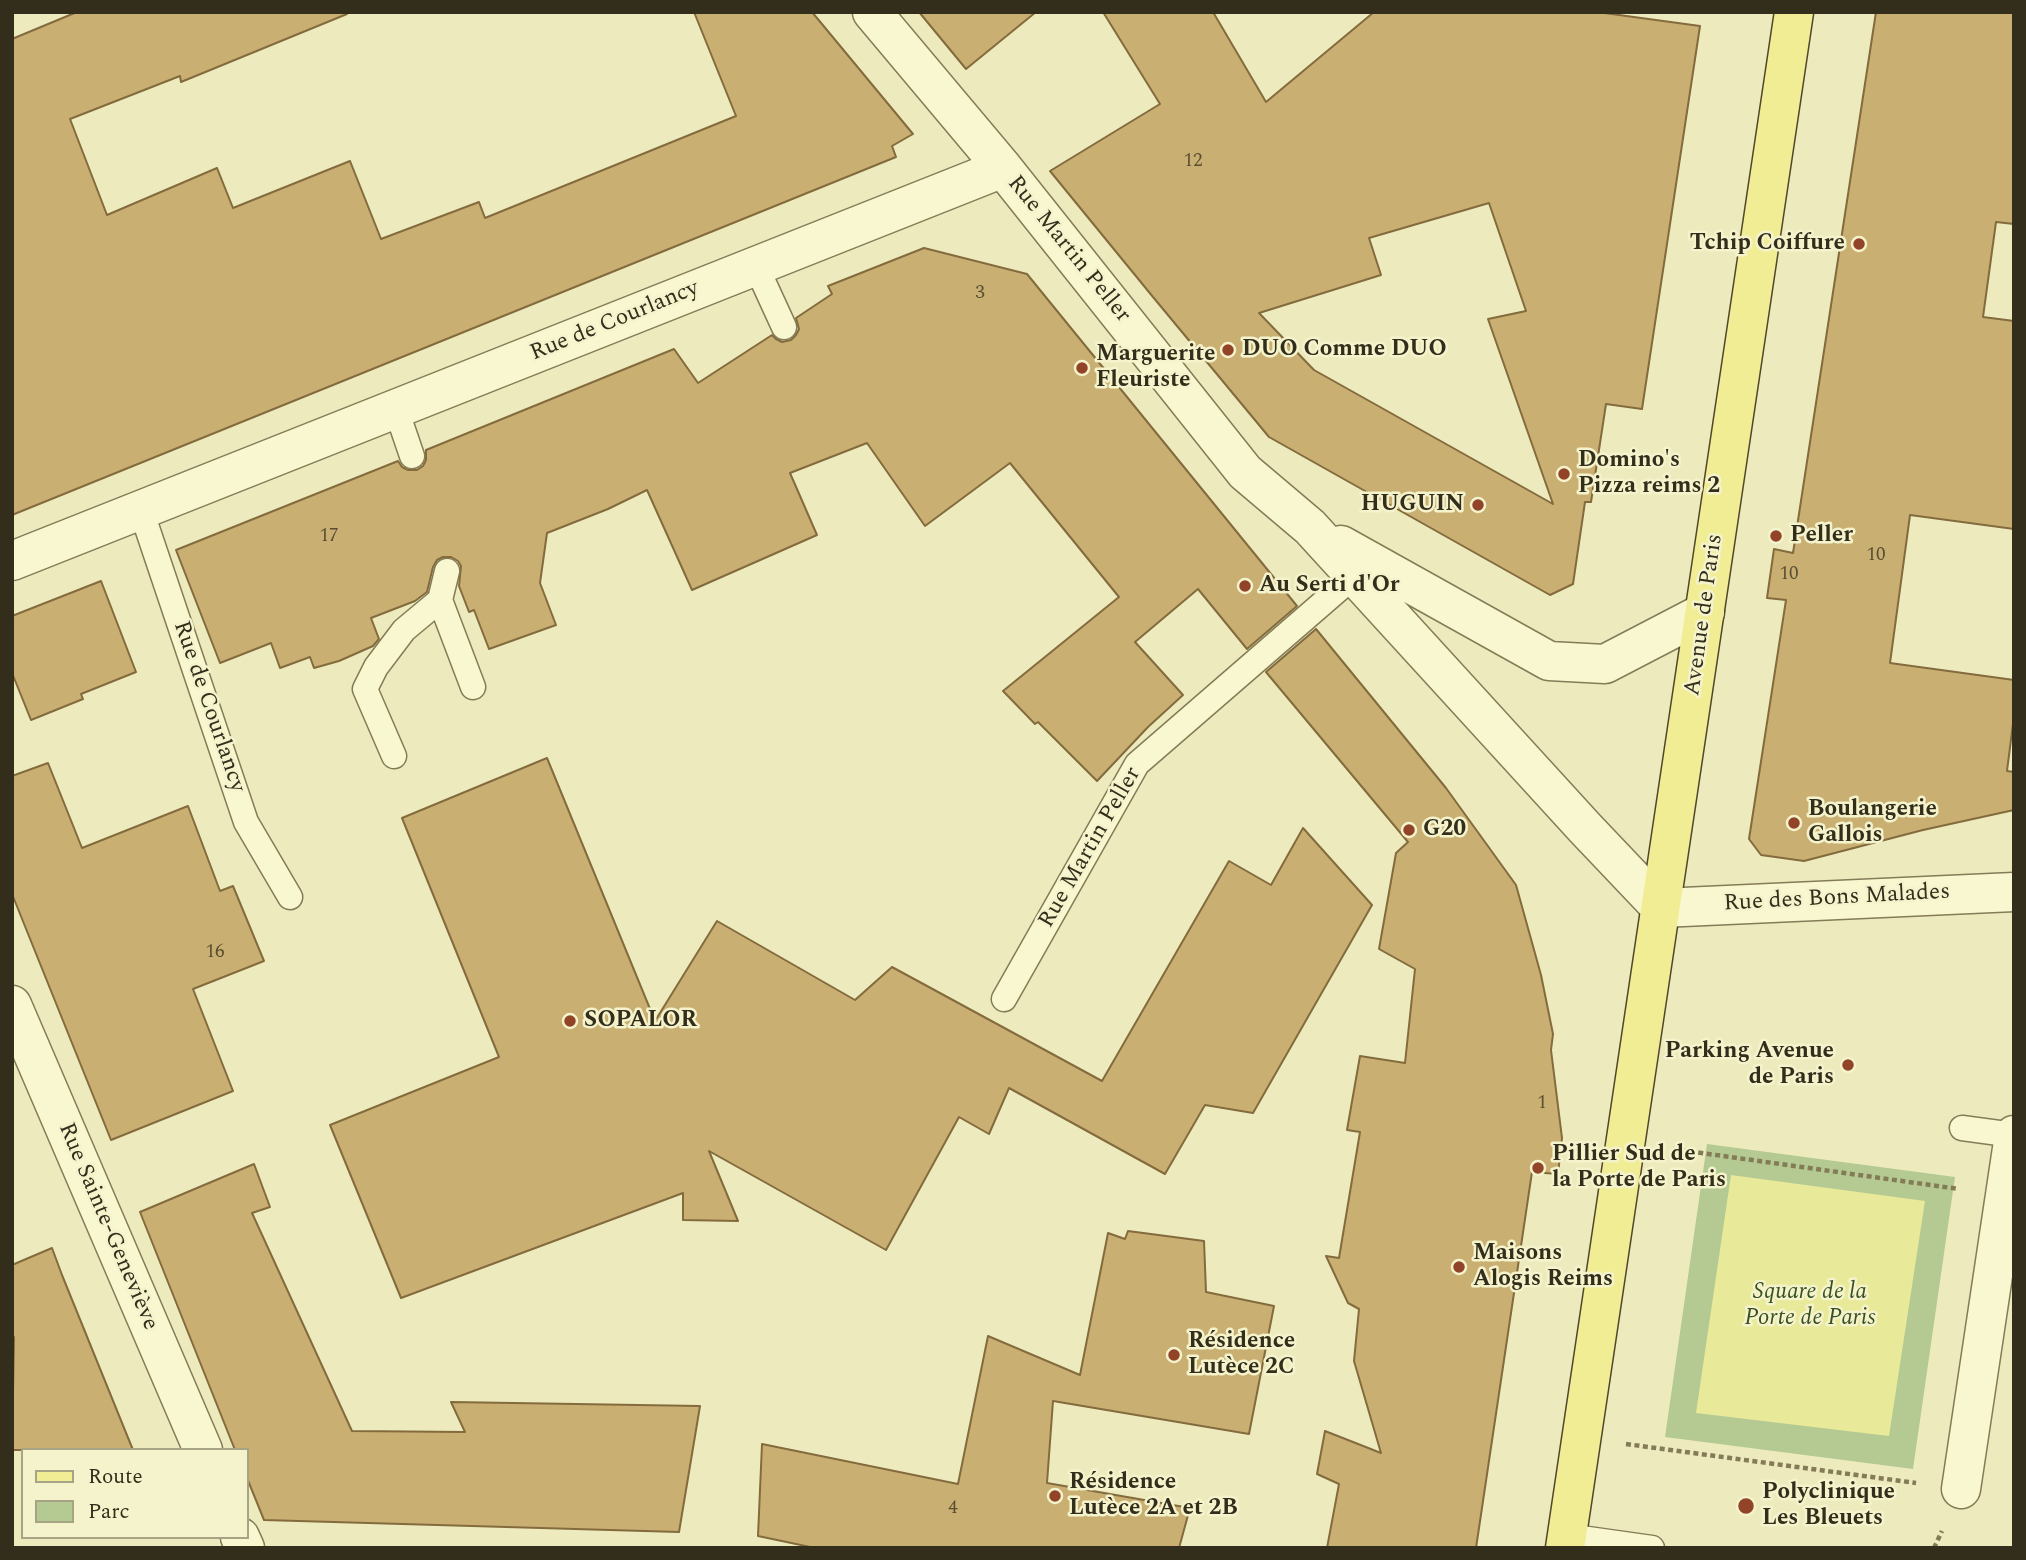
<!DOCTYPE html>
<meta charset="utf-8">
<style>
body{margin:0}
#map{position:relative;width:2026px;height:1560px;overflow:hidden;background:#edebbd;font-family:Spectral,serif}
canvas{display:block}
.frame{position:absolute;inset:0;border:14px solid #332d1b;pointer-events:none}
.legend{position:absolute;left:21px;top:1448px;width:228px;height:91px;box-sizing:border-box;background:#f4f3cc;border:2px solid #a7a485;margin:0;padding:9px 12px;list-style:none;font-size:21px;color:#332d1b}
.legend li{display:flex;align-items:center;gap:14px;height:35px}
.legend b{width:35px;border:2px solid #a7a485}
</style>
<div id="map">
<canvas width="2026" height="1560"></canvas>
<div class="frame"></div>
<ul class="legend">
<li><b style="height:9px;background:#f1ed94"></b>Route</li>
<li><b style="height:19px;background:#b4ca92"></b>Parc</li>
</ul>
</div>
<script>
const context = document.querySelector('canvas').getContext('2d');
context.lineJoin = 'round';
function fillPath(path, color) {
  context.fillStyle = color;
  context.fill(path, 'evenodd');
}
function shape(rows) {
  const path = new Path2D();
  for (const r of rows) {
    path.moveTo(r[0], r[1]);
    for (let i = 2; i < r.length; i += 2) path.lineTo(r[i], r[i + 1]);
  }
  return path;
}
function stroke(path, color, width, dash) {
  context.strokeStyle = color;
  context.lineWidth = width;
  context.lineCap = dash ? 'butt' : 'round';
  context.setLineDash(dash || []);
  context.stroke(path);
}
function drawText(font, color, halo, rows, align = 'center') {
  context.font = font + ' Spectral,serif';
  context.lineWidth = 5;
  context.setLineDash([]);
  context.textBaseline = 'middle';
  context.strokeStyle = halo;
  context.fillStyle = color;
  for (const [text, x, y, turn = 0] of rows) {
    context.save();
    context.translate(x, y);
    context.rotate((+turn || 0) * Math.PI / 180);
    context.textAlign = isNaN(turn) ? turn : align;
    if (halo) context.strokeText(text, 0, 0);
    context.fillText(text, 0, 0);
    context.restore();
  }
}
fillPath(shape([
 [1707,1144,1955,1177,1913,1469,1665,1437]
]), '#b4ca92');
fillPath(shape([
 [1731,1175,1925,1201,1889,1436,1696,1413]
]), '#e9e99a');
const building = shape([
 [77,12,347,12,347,14,181,82,180,76,70,119,107,215,217,168,233,208,350,161,381,239,479,202,485,218,736,116,694,12,812,12,913,134,892,146,896,157,12,515,12,39,77,12],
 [919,12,1036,12,966,69,919,12],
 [1103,12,1213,12,1266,102,1374,12,1597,12,1700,26,1642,409,1606,404,1591,502,1585,502,1573,584,1550,595,1269,437,1153,297,1050,171,1160,104,1103,12],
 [1489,203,1526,311,1488,319,1553,504,1314,370,1259,313,1381,275,1369,238,1489,203],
 [1876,12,2014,12,2014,224,1996,222,1983,317,2014,321,2014,529,1910,515,1890,663,2014,680,2014,716,2007,771,2014,772,2014,810,1923,830,1804,861,1761,855,1749,839,1786,600,1767,598,1774,549,1793,553,1876,12],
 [924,248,1027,274,1297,606,1247,649,1198,589,1135,642,1183,695,1148,727,1097,781,1038,722,1035,724,1003,691,1119,597,1010,463,925,526,867,443,790,473,817,535,692,590,647,490,608,509,547,533,540,583,556,625,489,649,474,610,469,612,459,586,461,566,458,561,451,557,443,557,437,560,433,567,427,592,415,601,371,618,379,639,373,646,339,661,314,668,310,657,280,668,271,643,220,663,176,550,398,461,402,467,408,470,417,470,423,466,426,460,426,450,674,349,698,383,772,335,776,339,782,342,791,340,796,335,799,329,796,318,832,294,828,286,924,248],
 [101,581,136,672,81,694,83,699,31,720,12,673,12,616,101,581],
 [1316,629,1446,788,1516,885,1541,975,1553,1034,1551,1050,1562,1138,1558,1174,1532,1172,1476,1548,1327,1548,1339,1484,1317,1474,1325,1431,1381,1453,1354,1361,1359,1309,1348,1303,1326,1256,1339,1258,1360,1132,1347,1130,1360,1056,1405,1063,1415,969,1379,949,1396,853,1408,842,1266,672,1316,629],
 [547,758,655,1021,717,921,855,1000,892,967,1102,1081,1229,861,1271,885,1303,828,1372,905,1253,1113,1205,1105,1165,1174,1009,1088,989,1134,959,1117,886,1250,709,1151,738,1221,683,1220,683,1193,401,1298,330,1125,499,1057,402,818,547,758],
 [48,763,82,848,188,806,220,891,233,886,264,961,193,989,233,1091,111,1140,12,894,12,776,48,763],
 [254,1164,270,1207,252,1213,352,1431,465,1432,451,1402,700,1406,679,1532,264,1520,247,1478,247,1450,235,1450,140,1212,254,1164],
 [1128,1231,1204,1241,1206,1292,1274,1306,1249,1434,1053,1401,1047,1483,1190,1508,1179,1548,815,1548,758,1536,762,1444,958,1484,988,1336,1080,1375,1108,1233,1125,1239,1128,1231],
 [52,1248,62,1275,133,1450,12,1450,14,1337,12,1338,12,1265,52,1248]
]);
fillPath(building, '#caaf73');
stroke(building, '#836b3d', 2);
const lane = shape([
 [756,266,784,327],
 [396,409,412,456],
 [141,510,246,822,290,897],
 [447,571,440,600,473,687],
 [394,756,365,689,376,667,404,630,440,600],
 [1004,999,1137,764,1354,576],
 [1962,1128,2014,1135],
 [1567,1536,1652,1548]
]);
const street = shape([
 [872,12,1003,168,1245,472,1310,527,1585,828,1661,908,2014,892],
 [1341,545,1549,661,1605,664,1705,612],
 [12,561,1003,168],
 [12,1005,203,1450],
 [1961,1489,2014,1135],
 [240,1537,245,1548]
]);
const primary = shape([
 [1565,1548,1794,12]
]);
stroke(lane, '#847b57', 27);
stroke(street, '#847b57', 41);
stroke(primary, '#51472b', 41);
stroke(shape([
 [1673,1149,1959,1189],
 [1626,1444,1916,1483],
 [1934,1548,1942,1531]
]), '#847b57', 4.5, [5, 3.5]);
stroke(lane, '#f8f7d0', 24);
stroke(street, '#f8f7d0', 38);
stroke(primary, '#f1ed94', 38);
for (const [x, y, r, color] of [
 [1859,244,7,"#924428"],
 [1228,350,7,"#924428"],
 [1082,368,7,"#924428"],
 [1564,474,7,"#924428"],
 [1478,505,7,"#924428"],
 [1776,536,7,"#924428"],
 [1245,586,7,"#924428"],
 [1794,823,7,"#924428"],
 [1409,830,7,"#924428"],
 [570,1021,7,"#924428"],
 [1848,1065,7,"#924428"],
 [1538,1168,7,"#924428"],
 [1459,1267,7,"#924428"],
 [1174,1355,7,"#924428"],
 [1055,1496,7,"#924428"],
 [1746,1506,9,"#924428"]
]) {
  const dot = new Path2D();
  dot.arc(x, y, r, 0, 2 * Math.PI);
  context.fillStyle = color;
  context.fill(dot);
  stroke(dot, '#f4f3cc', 2.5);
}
drawText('19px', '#594e31', null, [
 ["12",1193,162],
 ["3",980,294],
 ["17",329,537],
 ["10",1876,556],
 ["10",1789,575],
 ["16",215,953],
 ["1",1542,1104],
 ["4",953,1509]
]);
drawText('bold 23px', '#332d1b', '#f4f3cc', [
 ["Tchip Coiffure",1845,244,"right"],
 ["DUO Comme DUO",1242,350],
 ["Marguerite",1096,355],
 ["Fleuriste",1096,381],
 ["Domino's",1578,461],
 ["Pizza reims 2",1578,487],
 ["HUGUIN",1464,505,"right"],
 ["Peller",1790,536],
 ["Au Serti d'Or",1259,586],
 ["Boulangerie",1808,810],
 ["Gallois",1808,836],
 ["G20",1423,830],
 ["SOPALOR",584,1021],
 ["Parking Avenue",1834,1052,"right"],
 ["de Paris",1834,1078,"right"],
 ["Pillier Sud de",1552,1155],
 ["la Porte de Paris",1552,1181],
 ["Maisons",1473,1254],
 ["Alogis Reims",1473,1280],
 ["Résidence",1188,1342],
 ["Lutèce 2C",1188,1368],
 ["Résidence",1069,1483],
 ["Lutèce 2A et 2B",1069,1509],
 ["Polyclinique",1762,1493],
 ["Les Bleuets",1762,1519]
], 'left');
drawText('23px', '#332d1b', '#f4f3cc', [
 ["Rue Martin Peller",1068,250,51],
 ["Rue de Courlancy",615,322,-22],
 ["Avenue de Paris",1705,615,-82],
 ["Rue de Courlancy",208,707,71],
 ["Rue Martin Peller",1091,848,-60],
 ["Rue des Bons Malades",1837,899,-3],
 ["Rue Sainte-Geneviève",107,1227,67]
]);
drawText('italic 23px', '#385022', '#f4f3cc', [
 ["Square de la",1810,1293],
 ["Porte de Paris",1810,1319]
]);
</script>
